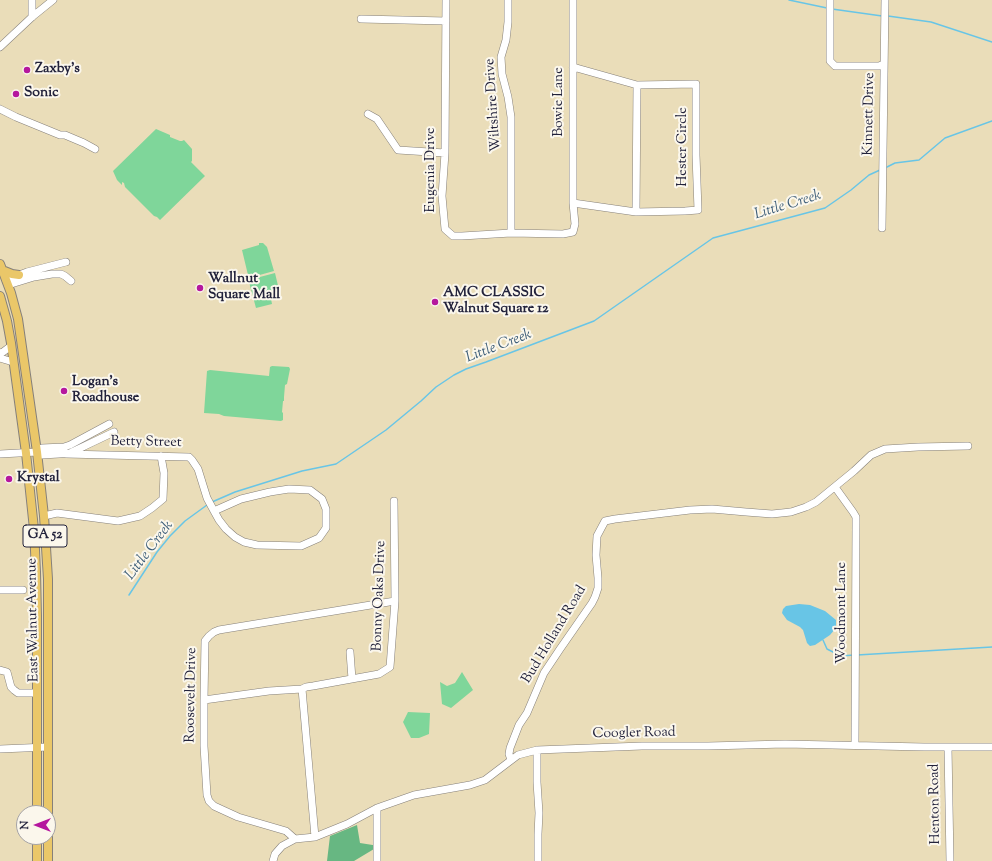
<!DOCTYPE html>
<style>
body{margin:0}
#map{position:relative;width:992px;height:861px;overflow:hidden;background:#eaddb9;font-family:"Sorts Mill Goudy",serif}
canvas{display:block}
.north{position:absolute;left:16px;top:805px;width:40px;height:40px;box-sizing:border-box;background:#fbf7ec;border:1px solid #a4a2a5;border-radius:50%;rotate:270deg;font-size:11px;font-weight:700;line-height:16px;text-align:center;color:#22223b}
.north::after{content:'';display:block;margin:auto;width:14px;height:18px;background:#b5179e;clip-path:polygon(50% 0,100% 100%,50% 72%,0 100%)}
</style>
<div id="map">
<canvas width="992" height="861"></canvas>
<div class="north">N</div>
</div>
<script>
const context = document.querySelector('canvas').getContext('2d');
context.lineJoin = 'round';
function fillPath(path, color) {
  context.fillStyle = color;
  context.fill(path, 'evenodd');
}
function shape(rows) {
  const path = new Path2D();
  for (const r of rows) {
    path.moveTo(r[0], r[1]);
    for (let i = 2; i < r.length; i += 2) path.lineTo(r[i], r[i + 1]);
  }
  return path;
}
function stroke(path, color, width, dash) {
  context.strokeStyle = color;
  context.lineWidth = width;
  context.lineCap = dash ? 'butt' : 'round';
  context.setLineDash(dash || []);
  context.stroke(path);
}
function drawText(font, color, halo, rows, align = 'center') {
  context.font = font + ' "Sorts Mill Goudy",serif';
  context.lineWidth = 4;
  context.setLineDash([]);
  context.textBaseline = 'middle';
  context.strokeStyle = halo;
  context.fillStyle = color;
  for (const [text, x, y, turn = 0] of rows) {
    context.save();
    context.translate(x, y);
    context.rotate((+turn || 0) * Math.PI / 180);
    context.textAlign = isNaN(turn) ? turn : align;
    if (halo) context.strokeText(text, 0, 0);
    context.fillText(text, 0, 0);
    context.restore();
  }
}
fillPath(shape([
 [156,129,170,135,170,137,180,141,182,141,184,140,192,149,192,161,191,162,205,176,160,220,157,217,154,216,125,187,124,183,122,182,122,185,117,180,113,171],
 [259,243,263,243,267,247,274,271,256,276,252,274,248,275,242,250,259,245],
 [275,273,280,294,271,299,272,304,256,308,249,282,254,281,256,278],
 [272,366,289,367,290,369,287,384,285,385,284,397,284,401,283,401,282,412,283,413,283,420,281,421,224,416,219,414,204,413,207,371,210,370,269,376,270,367],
 [462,672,473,690,451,708,442,704,440,682,447,686,455,683],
 [408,712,430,713,429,734,419,738,411,738,403,722]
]), '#7fd69a');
fillPath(shape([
 [357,825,360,843,379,846,354,861,327,861,330,836]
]), '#67b782');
fillPath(shape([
 [799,604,810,605,825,611,836,620,836,628,830,635,815,645,810,646,807,643,803,630,800,627,787,620,782,613,783,609,786,606]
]), '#68c5e6');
stroke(shape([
 [789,0,827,8],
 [832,9,882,16],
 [888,16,931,22,992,42],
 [885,168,895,163,919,160,945,138,992,121],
 [212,502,235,492,302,471,336,464,386,430,421,401,436,387,454,375,466,369,486,362,594,321,713,238,825,208,851,190,869,175,880,170],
 [129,595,157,552,170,536,185,521,207,505],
 [823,640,827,649,841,656,854,655],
 [857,655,992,647]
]), '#68c5e6', 1.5);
const minor = shape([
 [446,0,445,153,442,196,445,229,453,236,462,236,511,233,563,234,573,232,575,224,573,203,573,0],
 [508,0,508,22,506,40,501,57,502,74,508,97,511,117,511,233],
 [830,0,830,61,835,66,879,66,884,64],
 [32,17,32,0],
 [361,19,446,21],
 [0,47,32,17,53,0],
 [573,67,637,85,696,84,696,155,698,210,685,211,636,212,573,203],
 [0,109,16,117,60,135,65,135,84,143,95,149],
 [368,114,377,119,398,150,445,153],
 [636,212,637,85],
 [882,228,885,0],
 [6,280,27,272,66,262],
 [8,285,34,277,52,274,61,274,65,276,71,281],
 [0,353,3,352,11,346],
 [0,358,13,362],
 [37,452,42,455,59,454,70,453,114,432],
 [0,454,37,452,42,448,64,447,70,445,109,424],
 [66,454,189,457,192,460,198,469,207,498,214,511,219,520,226,529,235,537,244,542,257,545,301,546,319,538,326,528,326,509,322,499,310,490,289,489,270,492,241,499,214,511],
 [835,487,853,512,856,517,856,524,855,745],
 [44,516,57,513,118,521,140,516,152,508,163,499,164,473,161,456],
 [0,590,23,590],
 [350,652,352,679],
 [0,670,7,672,11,687,14,690,18,693,37,693],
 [302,689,315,837],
 [204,700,269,691,302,689,306,687,313,686,379,674,390,667,395,601,394,501],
 [948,747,950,861],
 [0,749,48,747],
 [537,750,537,782,539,813,538,834,538,861],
 [511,760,509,754,510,748,519,725,527,713,544,673,560,649,592,603,595,597,598,588,598,578,596,555,597,536,605,521,615,519,690,510,712,509,746,512,772,514,791,512,806,507,816,502,854,471,871,455,885,449,918,447,968,446],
 [377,808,377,861],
 [295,839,286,831,238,817,214,806,209,801,207,795,204,746,204,700,205,641,209,636,214,632,219,630,395,601],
 [273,861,275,854,282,846,295,839,315,837,347,824,377,808,414,795,470,785,485,780,518,755,537,750,642,746,708,746,785,744,924,747,992,747]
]);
const major = shape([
 [0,264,11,293,18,319,37,452,44,516,48,579,48,813],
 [2,270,12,274,19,275],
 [0,296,7,321,11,343,26,453,34,529,36,572,37,616,37,813],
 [37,837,37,861],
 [48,837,48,861]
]);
stroke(minor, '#86807a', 8);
stroke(major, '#86807a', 10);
stroke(minor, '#fff', 7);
stroke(major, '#eac769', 8);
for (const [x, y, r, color] of [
 [27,70,4,"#b5179e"],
 [16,94,4,"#b5179e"],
 [200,288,4,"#b5179e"],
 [435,302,4,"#b5179e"],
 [64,391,4,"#b5179e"],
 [9,479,4,"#b5179e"]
]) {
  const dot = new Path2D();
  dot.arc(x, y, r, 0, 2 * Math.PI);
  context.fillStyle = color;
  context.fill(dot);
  stroke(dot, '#fbf7ec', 1.5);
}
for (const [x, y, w] of [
 [45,536,44]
]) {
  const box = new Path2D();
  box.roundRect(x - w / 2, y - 11, w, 22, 3);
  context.fillStyle = '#fbf7ec';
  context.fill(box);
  stroke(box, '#22223b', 1);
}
drawText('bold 13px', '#22223b', null, [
 ["GA 52",45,536]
]);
drawText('bold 14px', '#22223b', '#fbf7ec', [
 ["Zaxby's",35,70],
 ["Sonic",24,94],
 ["Wallnut",208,280],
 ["Square Mall",208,296],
 ["AMC CLASSIC",443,294],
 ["Walnut Square 12",443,310],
 ["Logan's",72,383],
 ["Roadhouse",72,399],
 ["Krystal",17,479]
], 'left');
drawText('14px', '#22223b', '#fbf7ec', [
 ["Bowie Lane",560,102,-90],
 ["Wiltshire Drive",494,105,-94],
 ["Kinnett Drive",870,114,-89],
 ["Hester Circle",684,147,-90],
 ["Eugenia Drive",432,170,-90],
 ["Betty Street",146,443,1],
 ["Bonny Oaks Drive",380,596,-88],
 ["Woodmont Lane",843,613,-90],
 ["East Walnut Avenue",34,620,-91],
 ["Bud Holland Road",555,635,-59],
 ["Roosevelt Drive",192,695,-89],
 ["Coogler Road",634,734,-1],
 ["Henton Road",936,804,-91]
]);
drawText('italic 15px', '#3a5b77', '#fbf7ec', [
 ["Little Creek",788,206,-17],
 ["Little Creek",499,347,-21],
 ["Little Creek",150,551,-53]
]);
</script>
